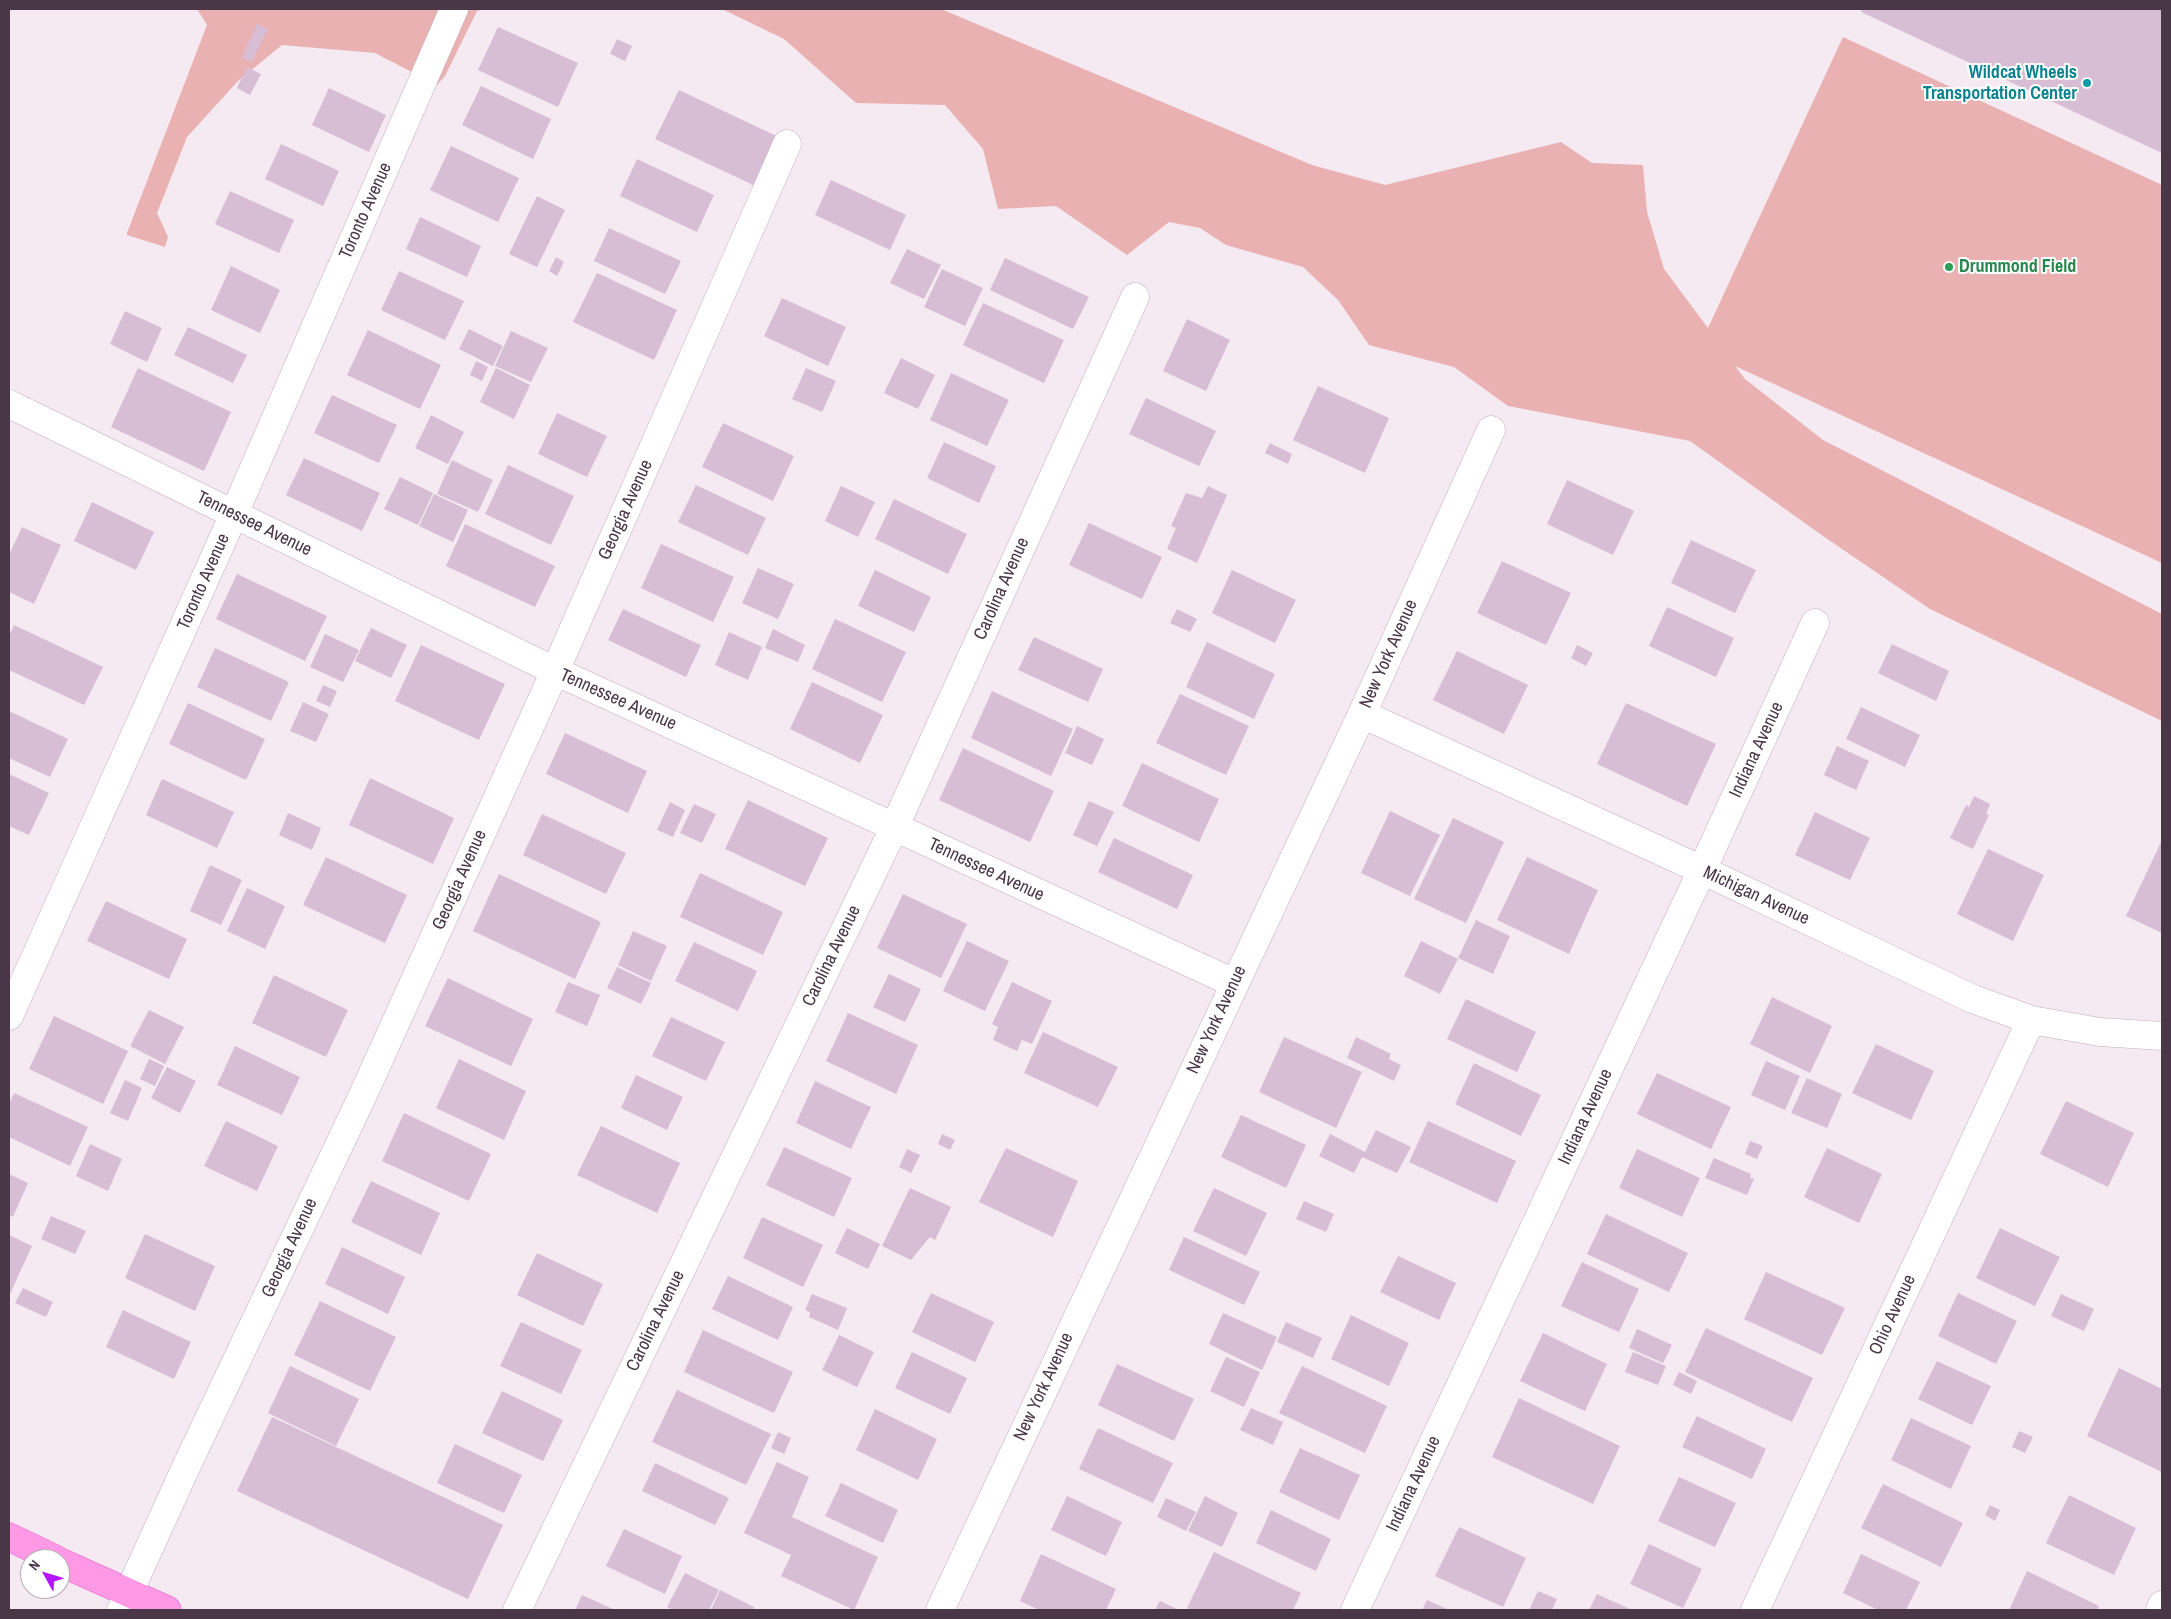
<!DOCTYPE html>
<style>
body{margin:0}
#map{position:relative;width:2171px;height:1619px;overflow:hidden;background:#f5e9f2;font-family:"Archivo Narrow",sans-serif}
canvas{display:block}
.frame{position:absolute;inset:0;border:10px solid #493747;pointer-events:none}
.north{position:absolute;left:20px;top:1549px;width:50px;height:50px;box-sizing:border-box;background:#fff;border:1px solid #b6afb5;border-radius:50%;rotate:309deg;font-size:14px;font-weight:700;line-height:20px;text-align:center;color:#493747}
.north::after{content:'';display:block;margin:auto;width:18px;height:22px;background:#b616ff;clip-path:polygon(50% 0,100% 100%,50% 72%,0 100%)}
</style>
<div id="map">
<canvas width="2171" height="1619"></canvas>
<div class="frame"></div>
<div class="north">N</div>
</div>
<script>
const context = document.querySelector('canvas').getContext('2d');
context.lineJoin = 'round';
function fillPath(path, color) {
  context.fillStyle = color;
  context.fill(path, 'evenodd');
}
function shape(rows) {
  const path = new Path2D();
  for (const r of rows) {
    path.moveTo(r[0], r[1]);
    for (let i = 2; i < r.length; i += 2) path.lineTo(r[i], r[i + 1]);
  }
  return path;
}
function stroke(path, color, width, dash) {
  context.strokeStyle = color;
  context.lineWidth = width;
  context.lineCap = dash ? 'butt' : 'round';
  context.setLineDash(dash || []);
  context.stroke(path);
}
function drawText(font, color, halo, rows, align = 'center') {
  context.font = font + ' "Archivo Narrow",sans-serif';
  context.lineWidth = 4;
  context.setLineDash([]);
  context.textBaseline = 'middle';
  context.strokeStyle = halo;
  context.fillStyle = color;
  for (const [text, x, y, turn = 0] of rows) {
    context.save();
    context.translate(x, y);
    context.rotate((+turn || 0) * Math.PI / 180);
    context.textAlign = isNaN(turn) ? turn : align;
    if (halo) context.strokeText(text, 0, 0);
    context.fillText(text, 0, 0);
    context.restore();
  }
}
fillPath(shape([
 [197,9,486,9,477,11,445,76,437,85,375,53,282,45,238,81,187,137,157,213,168,237,165,247,127,235,127,233,207,25],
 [722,9,941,9,1312,165,1385,185,1561,142,1592,163,1643,165,1647,212,1664,269,1708,328,1843,37,2162,185,2162,563,1735,366,1745,379,1823,440,2162,614,2162,721,1930,609,1823,536,1690,441,1508,406,1454,367,1369,345,1338,300,1303,267,1226,245,1200,228,1169,222,1127,255,1056,206,998,209,983,149,945,105,856,103,784,39]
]), '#eab1b2');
fillPath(shape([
 [1863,9,2162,9,2162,153,1861,12],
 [257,24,268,29,252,62,242,58],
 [498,27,578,63,558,107,478,70],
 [617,39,632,46,625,61,610,54],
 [247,67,261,74,250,95,237,88],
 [481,86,551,119,533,159,462,125],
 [329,88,386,115,369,152,312,125],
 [679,90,785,140,762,189,655,139],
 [281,144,339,171,323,206,265,179],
 [451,146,519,178,498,222,430,190],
 [637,159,714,195,697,232,620,196],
 [831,180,906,215,890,250,815,215],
 [230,191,294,220,279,253,215,224],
 [537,196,565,210,537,267,509,254],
 [420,217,481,246,467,277,406,249],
 [609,228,681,261,665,294,594,261],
 [907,249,941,265,924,299,890,283],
 [556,257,564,262,557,276,549,271],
 [1005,258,1089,297,1073,329,990,290],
 [231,266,280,290,260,333,211,310],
 [942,269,983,288,965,326,924,307],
 [399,271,464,301,445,340,381,310],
 [597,273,677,310,654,360,573,322],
 [782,298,846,327,828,366,764,336],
 [983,303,1064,340,1044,383,963,345],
 [125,311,162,328,147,362,110,344],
 [1187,319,1230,340,1206,391,1163,371],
 [188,327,247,355,233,383,174,355],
 [469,329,503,346,493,366,459,349],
 [368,330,441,365,420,409,347,375],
 [511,331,548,348,531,382,495,366],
 [901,358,935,375,918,409,884,393],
 [476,361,488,367,482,381,470,375],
 [138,368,231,412,204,471,111,427],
 [496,368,530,385,514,419,480,402],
 [806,368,836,381,822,412,792,399],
 [951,373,1009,400,987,446,930,420],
 [1318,386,1389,418,1365,473,1293,440],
 [332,395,397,425,379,463,314,433],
 [1146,398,1216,431,1199,466,1129,434],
 [557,413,607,436,587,477,538,454],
 [431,415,464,432,448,464,415,448],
 [723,423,794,456,773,501,702,467],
 [944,442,996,466,979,503,927,478],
 [1270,443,1292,454,1288,464,1265,453],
 [304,458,380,493,362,531,286,495],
 [452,460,493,480,478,512,437,494],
 [508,465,574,496,551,545,485,514],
 [400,477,433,493,418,525,384,509],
 [1567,480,1634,511,1613,555,1547,524],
 [696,485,766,518,748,555,678,522],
 [841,486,875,502,858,537,825,521],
 [1208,486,1227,495,1197,563,1167,549,1176,528,1171,526,1186,493,1202,498],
 [434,494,468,510,453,542,419,526],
 [894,499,967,534,948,574,875,539],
 [92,502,154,532,136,570,74,541],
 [1089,523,1162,557,1142,599,1069,565],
 [465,524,555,566,535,607,446,566],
 [22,527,61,545,34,604,9,592,9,555],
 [1691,540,1756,570,1735,613,1671,583],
 [661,544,734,577,713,622,641,588],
 [1502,561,1571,593,1546,645,1477,613],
 [758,568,794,584,778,619,742,603],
 [875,570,931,597,914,632,858,606],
 [1232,570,1296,600,1275,643,1212,613],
 [237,574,327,616,305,661,216,619],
 [1667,607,1734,638,1716,677,1649,646],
 [623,609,701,645,686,677,608,640],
 [1177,609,1197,619,1190,632,1170,623],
 [835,619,906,652,882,702,812,669],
 [14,625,103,667,84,705,9,670,9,636],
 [371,628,407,645,391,678,355,661],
 [773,629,805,645,798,662,765,648],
 [729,632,762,647,748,680,715,665],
 [325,634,359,650,343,682,310,667],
 [1034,637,1103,669,1088,702,1018,670],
 [1207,642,1275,674,1254,719,1186,687],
 [1892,644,1949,671,1936,701,1878,673],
 [421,645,505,684,479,740,395,701],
 [1577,645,1593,653,1586,666,1571,658],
 [215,648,289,682,271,721,197,687],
 [1457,651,1528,685,1504,734,1433,700],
 [812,682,883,715,860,763,790,729],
 [323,685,337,691,330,707,316,701],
 [992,691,1073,729,1051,776,971,738],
 [1180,694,1249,726,1226,775,1156,743],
 [303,702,329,714,316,742,290,731],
 [188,703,265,739,246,780,169,744],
 [1626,703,1716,744,1687,806,1597,764],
 [1861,707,1920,735,1905,767,1846,739],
 [9,711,68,739,50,777,9,758],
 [1077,726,1104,739,1092,765,1065,753],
 [565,733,647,771,628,813,546,774],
 [1837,746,1869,761,1856,790,1824,775],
 [963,748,1054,791,1030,842,939,800],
 [1142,763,1219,799,1199,842,1122,806],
 [9,774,49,793,29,835,9,826],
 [370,778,454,818,433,864,349,825],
 [162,779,234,812,217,848,146,815],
 [1974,796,1990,804,1986,814,1989,815,1973,849,1950,838,1966,805,1969,807],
 [748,800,828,838,805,886,725,849],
 [1089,801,1114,812,1097,846,1073,835],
 [670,802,685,810,673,837,657,830],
 [694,804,716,814,702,843,680,833],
 [1390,811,1440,835,1410,896,1361,873],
 [1815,812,1870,838,1850,880,1795,855],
 [288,813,321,828,312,850,279,835],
 [542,814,626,853,606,894,523,855],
 [1453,818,1504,842,1466,923,1414,899],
 [1114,838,1193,875,1177,909,1098,872],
 [2162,840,2162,933,2126,916],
 [1988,849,2044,875,2013,941,1957,914],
 [326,857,407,895,385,943,303,905],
 [1527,857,1598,890,1569,954,1497,920],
 [210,865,242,880,221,925,190,911],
 [700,873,783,912,763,955,680,917],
 [499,874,601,922,575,979,473,931],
 [247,888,285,906,265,949,227,931],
 [903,894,967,924,941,978,877,948],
 [106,901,187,939,169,979,87,941],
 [1476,920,1510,936,1493,974,1458,958],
 [633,931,667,946,651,981,618,965],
 [967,941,1009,961,985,1011,943,991],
 [1421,941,1458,959,1440,994,1404,976],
 [694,942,757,971,738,1011,675,981],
 [617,967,651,983,641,1004,607,988],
 [889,974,921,989,905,1022,873,1007],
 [274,975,348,1010,326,1057,252,1023],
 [448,978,533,1019,511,1066,425,1026],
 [568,982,600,995,587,1026,555,1012],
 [1012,982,1052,1001,1032,1044,1022,1040,1017,1051,993,1040,998,1027,992,1024],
 [1772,997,1832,1026,1810,1073,1750,1044],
 [1466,999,1536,1032,1517,1072,1447,1039],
 [149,1010,184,1027,165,1064,130,1046],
 [848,1013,918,1045,896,1094,826,1061],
 [54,1016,128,1051,103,1104,29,1069],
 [671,1017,725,1042,706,1081,652,1056],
 [1043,1032,1118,1067,1098,1107,1024,1073],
 [1284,1037,1362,1072,1336,1128,1259,1092],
 [1356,1037,1391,1054,1389,1059,1401,1065,1394,1081,1347,1058],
 [1876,1044,1934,1071,1911,1120,1852,1093],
 [235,1046,300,1077,282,1115,217,1085],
 [149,1059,164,1066,155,1086,140,1079],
 [459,1059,526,1091,504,1140,436,1108],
 [1766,1061,1800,1076,1785,1110,1751,1095],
 [1474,1063,1541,1095,1521,1136,1455,1104],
 [167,1067,196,1081,180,1113,151,1098],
 [1657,1073,1731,1107,1711,1149,1637,1114],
 [636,1075,683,1097,667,1130,621,1108],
 [1807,1078,1842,1094,1827,1128,1791,1113],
 [125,1080,142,1088,128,1121,110,1113],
 [815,1081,871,1107,851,1149,796,1123],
 [14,1093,88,1127,70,1166,9,1137,9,1104],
 [2066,1101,2134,1133,2108,1187,2040,1154],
 [404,1113,491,1154,469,1201,382,1161],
 [1241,1115,1306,1145,1286,1188,1221,1157],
 [226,1121,278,1146,257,1191,204,1166],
 [1428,1121,1516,1161,1497,1203,1409,1162],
 [601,1126,680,1163,657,1213,577,1175],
 [1376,1130,1411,1147,1397,1173,1362,1157,1354,1173,1319,1156,1330,1134,1365,1152],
 [942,1134,955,1140,950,1150,938,1144],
 [1750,1141,1763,1146,1757,1159,1745,1154],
 [90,1144,122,1159,108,1191,76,1176],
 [784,1147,852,1178,834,1217,766,1185],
 [1006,1148,1078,1181,1053,1237,979,1202],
 [1827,1148,1882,1174,1859,1223,1804,1197],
 [907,1149,920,1155,911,1173,899,1167],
 [1637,1149,1700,1178,1682,1217,1619,1188],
 [1714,1158,1751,1174,1750,1178,1754,1179,1747,1195,1705,1178],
 [9,1174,28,1183,13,1217,9,1215],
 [371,1181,440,1213,421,1255,351,1222],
 [910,1188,951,1207,935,1240,930,1237,911,1260,882,1246],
 [1214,1188,1267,1213,1246,1256,1193,1231],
 [1304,1201,1334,1214,1326,1232,1296,1219],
 [1606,1214,1688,1253,1669,1292,1587,1254],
 [51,1216,86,1231,75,1254,41,1239],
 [762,1217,823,1245,803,1287,743,1258],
 [847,1228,880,1244,868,1269,835,1253],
 [2000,1228,2060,1257,2035,1306,1976,1278],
 [145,1234,215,1266,195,1311,125,1278],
 [9,1235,32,1246,9,1296],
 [1184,1237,1260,1272,1244,1305,1169,1270],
 [342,1247,405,1277,388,1314,325,1284],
 [537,1253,603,1284,583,1326,517,1295],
 [1398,1256,1456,1283,1439,1320,1380,1292],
 [1582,1262,1639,1289,1619,1332,1561,1306],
 [1766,1272,1845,1308,1822,1355,1744,1319],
 [728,1276,793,1307,778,1340,712,1309],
 [23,1288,53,1302,46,1317,15,1303],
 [931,1293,994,1322,975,1362,912,1332],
 [1958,1293,2017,1321,1996,1364,1938,1336],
 [812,1294,847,1308,838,1330,809,1317,810,1312,805,1310],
 [2061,1294,2094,1309,2084,1331,2051,1316],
 [320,1301,396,1337,370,1391,294,1355],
 [123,1310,191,1342,174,1379,106,1347],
 [1223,1313,1277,1337,1262,1370,1209,1344],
 [1351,1315,1409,1343,1389,1386,1331,1359],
 [521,1322,582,1350,561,1394,500,1366],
 [1286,1322,1322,1338,1313,1358,1277,1342],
 [1706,1328,1813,1378,1792,1422,1685,1372],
 [1637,1329,1672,1345,1663,1363,1629,1348],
 [703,1330,793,1372,774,1413,684,1372],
 [1543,1333,1607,1364,1585,1411,1520,1381],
 [839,1335,874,1352,857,1387,822,1370],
 [912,1352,967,1378,950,1414,895,1388],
 [1633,1352,1666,1366,1658,1385,1625,1372],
 [1226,1357,1260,1372,1244,1407,1210,1391],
 [1937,1361,1991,1386,1972,1425,1918,1399],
 [1117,1364,1194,1399,1174,1441,1098,1405],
 [290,1366,359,1399,336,1446,268,1413],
 [1302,1366,1387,1406,1365,1453,1279,1413],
 [2119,1368,2162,1389,2162,1472,2087,1436],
 [1679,1372,1697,1381,1691,1394,1673,1385],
 [677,1390,771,1434,746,1485,652,1442],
 [502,1391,563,1420,543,1461,482,1433],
 [1519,1398,1620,1446,1593,1504,1492,1457],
 [1251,1408,1283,1422,1273,1445,1240,1430],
 [875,1409,937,1439,918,1480,856,1450],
 [1697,1416,1766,1449,1752,1479,1682,1447],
 [272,1417,503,1525,468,1599,237,1491],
 [1911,1418,1971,1446,1951,1489,1891,1460],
 [1098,1428,1173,1463,1153,1503,1079,1469],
 [2019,1431,2033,1437,2025,1453,2012,1447],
 [778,1432,791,1438,784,1454,771,1448],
 [455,1444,522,1475,504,1513,437,1483],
 [1300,1448,1360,1475,1339,1520,1279,1492],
 [777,1462,809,1477,792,1517,878,1557,854,1610,781,1576,791,1555,744,1533],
 [655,1463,729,1498,715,1525,642,1491],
 [1679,1477,1736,1503,1715,1547,1658,1521],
 [841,1483,898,1510,883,1543,825,1516],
 [1883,1484,1963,1523,1941,1567,1861,1528],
 [2069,1495,2136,1528,2114,1575,2046,1543],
 [1067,1496,1122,1522,1106,1556,1051,1530],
 [1205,1496,1238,1513,1222,1547,1188,1531],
 [1166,1498,1196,1512,1186,1531,1157,1517],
 [1990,1505,2000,1510,1995,1521,1985,1515],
 [1271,1510,1331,1539,1316,1571,1256,1543],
 [1459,1527,1526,1558,1503,1607,1435,1576],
 [624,1529,682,1556,665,1594,606,1566],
 [1649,1544,1702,1569,1683,1608,1630,1584],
 [1214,1552,1301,1593,1293,1610,1193,1610,1187,1608],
 [1041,1554,1116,1589,1106,1610,1039,1610,1020,1601],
 [1861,1554,1920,1582,1906,1610,1878,1610,1843,1593],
 [2027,1571,2099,1606,2097,1610,2009,1610],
 [685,1573,719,1590,709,1610,674,1610,667,1607],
 [720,1590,754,1607,753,1610,711,1610],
 [1538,1591,1557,1599,1552,1610,1529,1610],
 [1597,1594,1632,1610,1589,1610],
 [582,1595,615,1610,575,1610],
 [1427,1600,1449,1610,1422,1610],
 [1160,1601,1179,1610,1155,1610]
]), '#d7bed4');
const minor = shape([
 [9,404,555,671,1234,983],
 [1362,714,1702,870,1973,999,2031,1020,2100,1032,2162,1036],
 [9,1016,234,514,454,9],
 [121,1610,186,1467,362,1097,555,671,787,144],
 [517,1610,894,828,1135,297],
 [940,1610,1362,714,1491,430],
 [1355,1610,1702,870,1815,623],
 [1755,1610,2031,1020],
 [2160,1610,2162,1605]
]);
const major = shape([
 [9,1537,55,1559],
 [60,1562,167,1610]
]);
stroke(minor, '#c4aec0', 29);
stroke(major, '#e864c9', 29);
stroke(minor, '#fff', 28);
stroke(major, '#ff98e5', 28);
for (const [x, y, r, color] of [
 [2087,83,5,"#0f9aa8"],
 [1949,267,5,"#2e9e5b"]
]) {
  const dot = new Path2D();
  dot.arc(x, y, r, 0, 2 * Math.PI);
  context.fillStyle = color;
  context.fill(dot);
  stroke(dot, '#fff', 2);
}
drawText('bold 18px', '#0d838f', '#fff', [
 ["Wildcat Wheels",2077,73],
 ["Transportation Center",2077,94]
], 'right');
drawText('18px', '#493747', '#fff', [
 ["Toronto Avenue",366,211,-66],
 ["Georgia Avenue",626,510,-66],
 ["Tennessee Avenue",254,524,26],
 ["Toronto Avenue",204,582,-66],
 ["Carolina Avenue",1002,589,-66],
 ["New York Avenue",1389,654,-66],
 ["Tennessee Avenue",618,700,24],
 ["Indiana Avenue",1757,750,-65],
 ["Tennessee Avenue",986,870,25],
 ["Georgia Avenue",460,880,-66],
 ["Michigan Avenue",1756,896,25],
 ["Carolina Avenue",832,956,-64],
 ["New York Avenue",1217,1020,-65],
 ["Indiana Avenue",1586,1117,-65],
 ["Georgia Avenue",290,1248,-65],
 ["Ohio Avenue",1893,1315,-65],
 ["Carolina Avenue",656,1321,-64],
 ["New York Avenue",1044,1387,-65],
 ["Indiana Avenue",1414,1484,-65]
]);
drawText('bold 18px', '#27864d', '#fff', [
 ["Drummond Field",1959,267]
], 'left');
</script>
